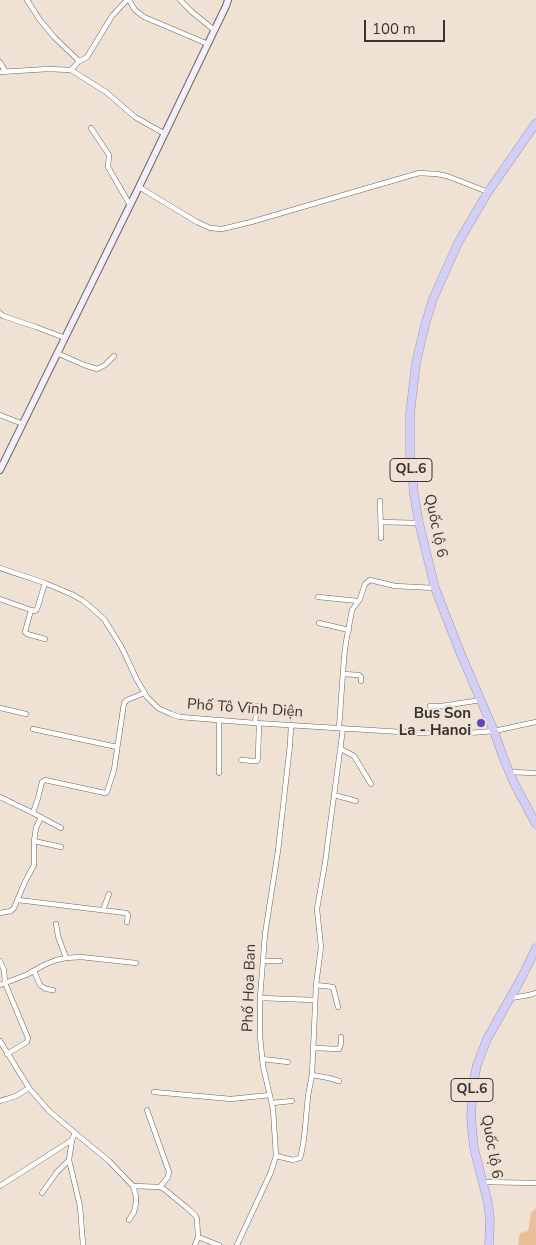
<!DOCTYPE html>
<meta charset="utf-8">
<style>
body{margin:0}
#map{position:relative;width:536px;height:1245px;overflow:hidden;background:#f0e1d5;font-family:"Nunito Sans",sans-serif}
canvas{display:block}
.scale{position:absolute;left:364px;top:20px;width:81px;height:22px;box-sizing:border-box;border:2px solid #39332e;border-top:0;padding-left:6px;font-size:15px;line-height:18px;white-space:nowrap;color:#39332e;-webkit-text-stroke:4px #f0e1d5;paint-order:stroke}
</style>
<div id="map">
<canvas width="536" height="1245"></canvas>
<div class="scale">100 m</div>
</div>
<script>
const context = document.querySelector('canvas').getContext('2d');
context.lineJoin = 'round';
function fillPath(path, color) {
  context.fillStyle = color;
  context.fill(path, 'evenodd');
}
function shape(rows) {
  const path = new Path2D();
  for (const r of rows) {
    path.moveTo(r[0], r[1]);
    for (let i = 2; i < r.length; i += 2) path.lineTo(r[i], r[i + 1]);
  }
  return path;
}
function stroke(path, color, width, dash) {
  context.strokeStyle = color;
  context.lineWidth = width;
  context.lineCap = dash ? 'butt' : 'round';
  context.setLineDash(dash || []);
  context.stroke(path);
}
function drawText(font, color, halo, rows, align = 'center') {
  context.font = font + ' "Nunito Sans",sans-serif';
  context.lineWidth = 5;
  context.setLineDash([]);
  context.textBaseline = 'middle';
  context.strokeStyle = halo;
  context.fillStyle = color;
  for (const [text, x, y, turn = 0] of rows) {
    context.save();
    context.translate(x, y);
    context.rotate((+turn || 0) * Math.PI / 180);
    context.textAlign = isNaN(turn) ? turn : align;
    if (halo) context.strokeText(text, 0, 0);
    context.fillText(text, 0, 0);
    context.restore();
  }
}
fillPath(shape([
 [536,1208,536,1245,518,1245,520,1233,528,1231,531,1213]
]), '#ecbe98');
const street = shape([
 [27,0,40,20,54,37,79,61],
 [129,0,135,10,144,17,208,44],
 [180,0,192,12,214,30],
 [0,62,5,71],
 [71,70,79,61,82,60,87,57,112,16,127,0],
 [0,72,48,69,71,70,106,92,135,117,165,134],
 [91,128,109,155,108,167,130,205],
 [139,187,197,222,210,228,222,229,251,222,419,173,437,174,447,176,488,192],
 [0,313,3,316,36,327,65,338],
 [57,353,84,365,97,369,105,365,114,356],
 [0,415,23,424],
 [380,501,381,538],
 [381,522,419,523],
 [0,568,45,583,71,594,82,600,94,610,104,619,121,646,137,680,147,697,158,708,171,714,180,717,255,723,418,733,457,734,494,731,536,722],
 [318,597,358,601],
 [0,599,31,610,35,611,37,609,45,583],
 [31,610,25,632,27,634,45,639],
 [319,623,349,630],
 [343,674,359,675,361,677,361,681],
 [430,706,442,706,481,700],
 [0,708,26,714],
 [255,723,257,706],
 [339,728,344,658,346,642,352,610,360,599,365,584,370,580,395,586,435,588],
 [33,729,117,747],
 [341,749,354,756,371,784],
 [241,760,254,761,257,761,258,758,259,723],
 [510,772,534,773],
 [219,773,219,721],
 [334,795,356,801],
 [0,797,33,813,38,798,42,782,45,780,105,793,107,792,114,770,124,703,127,700,144,693],
 [33,813,61,828],
 [34,841,61,847],
 [18,900,126,913,128,915,127,922],
 [103,910,109,894],
 [0,913,11,911,14,908,24,884,34,865,34,841,36,828,41,817],
 [56,924,58,936,66,958],
 [0,961,4,970,5,983,28,1038,27,1042,7,1054],
 [263,961,280,961],
 [34,971,40,985,46,989,53,990],
 [0,985,26,975,44,965,56,960,66,958,81,957,136,963],
 [316,985,333,987,338,1007],
 [260,998,315,1000],
 [511,998,529,995,536,993],
 [0,1041,29,1088,49,1111,75,1133,72,1140,69,1160,80,1206,83,1245],
 [314,1048,339,1049,341,1044,341,1037],
 [262,1059,288,1062],
 [312,1075,329,1078,339,1081],
 [154,1092,231,1099,270,1095],
 [0,1101,16,1096,29,1088],
 [272,1103,292,1101],
 [147,1110,169,1172,168,1177,160,1187],
 [75,1133,109,1161,133,1186,136,1196,136,1203,134,1212,129,1220],
 [276,1156,293,1160,296,1159,300,1158,301,1155,304,1139,308,1096,312,1075,316,985,321,947,317,909,325,863,343,728],
 [483,1182,536,1183],
 [0,1186,72,1140],
 [133,1186,160,1187,164,1189,186,1207,195,1215,197,1219,198,1237,219,1245],
 [42,1193,57,1172,69,1160],
 [195,1245,198,1237],
 [237,1245,271,1172,276,1156,273,1109,263,1066,260,1036,260,998,265,934,278,851,290,745,291,725]
]);
const secondary = shape([
 [0,470,139,187,226,6,228,0]
]);
const highway = shape([
 [536,123,488,192,458,243,433,299,425,325,416,363,410,414,410,453,414,494,419,523,435,588,460,652,494,731,503,757,514,783,536,824],
 [489,1245,490,1220,488,1203,474,1148,471,1118,473,1084,477,1065,487,1039,523,975,536,948]
]);
stroke(street, '#706459', 5.5);
stroke(secondary, '#706459', 8);
stroke(highway, '#9c98af', 9);
stroke(street, '#fff', 4.5);
stroke(secondary, '#f2f0fc', 6);
stroke(highway, '#d2cef5', 8);
for (const [x, y, r, color] of [
 [481,723,5,"#6143bb"]
]) {
  const dot = new Path2D();
  dot.arc(x, y, r, 0, 2 * Math.PI);
  context.fillStyle = color;
  context.fill(dot);
  stroke(dot, '#f0e1d5', 2);
}
for (const [x, y, w] of [
 [411,470,42],
 [472,1090,42]
]) {
  const box = new Path2D();
  box.roundRect(x - w / 2, y - 11.5, w, 23, 4);
  context.fillStyle = '#f0e1d5';
  context.fill(box);
  stroke(box, '#39332e', 1);
}
drawText('bold 14px', '#39332e', null, [
 ["QL.6",411,470],
 ["QL.6",472,1090]
]);
drawText('15px', '#39332e', '#f0e1d5', [
 ["Quốc lộ 6",435,526,78],
 ["Phố Tô Vĩnh Diện",245,709,4],
 ["Phố Hoa Ban",250,988,-88],
 ["Quốc lộ 6",491,1147,80]
]);
drawText('bold 15px', '#39332e', '#f0e1d5', [
 ["Bus Son",471,714],
 ["La - Hanoi",471,731]
], 'right');
</script>
